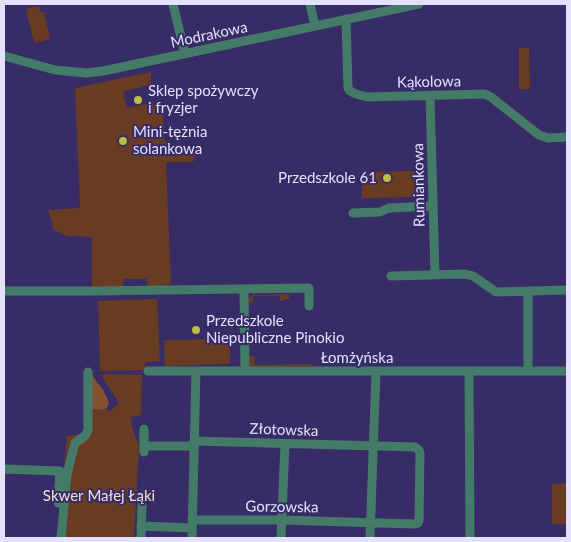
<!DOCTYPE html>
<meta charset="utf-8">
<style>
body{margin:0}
#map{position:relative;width:571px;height:542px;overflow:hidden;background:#372c66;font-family:Lato,sans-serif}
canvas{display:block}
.frame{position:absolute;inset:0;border:5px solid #e3e1fe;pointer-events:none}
</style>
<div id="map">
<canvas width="571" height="542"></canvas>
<div class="frame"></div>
</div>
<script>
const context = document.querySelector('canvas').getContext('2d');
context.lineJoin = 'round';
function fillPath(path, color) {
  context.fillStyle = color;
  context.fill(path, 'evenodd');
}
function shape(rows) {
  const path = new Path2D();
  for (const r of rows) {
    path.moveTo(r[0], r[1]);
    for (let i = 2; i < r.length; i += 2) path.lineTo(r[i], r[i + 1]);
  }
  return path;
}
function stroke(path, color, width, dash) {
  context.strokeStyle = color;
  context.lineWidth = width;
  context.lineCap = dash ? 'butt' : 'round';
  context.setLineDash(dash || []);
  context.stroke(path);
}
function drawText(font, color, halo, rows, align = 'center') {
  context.font = font + ' Lato,sans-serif';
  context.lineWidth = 4;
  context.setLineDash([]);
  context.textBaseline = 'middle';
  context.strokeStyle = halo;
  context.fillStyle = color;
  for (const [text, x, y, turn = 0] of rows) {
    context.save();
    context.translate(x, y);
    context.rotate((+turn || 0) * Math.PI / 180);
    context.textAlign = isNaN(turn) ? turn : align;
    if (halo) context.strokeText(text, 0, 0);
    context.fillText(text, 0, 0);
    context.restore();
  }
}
fillPath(shape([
 [39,6,40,12,44,12,50,39,34,43,26,9],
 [519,48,529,48,530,89,519,89],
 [151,72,151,85,123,92,127,108,151,103,158,105,163,108,164,139,169,146,195,153,193,162,166,162,171,284,147,288,147,279,123,279,123,289,92,287,92,237,67,236,54,230,48,210,80,208,75,88],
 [421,171,421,197,362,198,362,172],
 [289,294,289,299,284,299,283,301,280,301,280,296,253,296,253,303,248,303,249,355,254,356,255,365,313,364,313,366,250,367,249,365,247,301,252,295],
 [157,299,160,361,145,362,145,370,100,371,98,301],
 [230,339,230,364,165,366,164,340],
 [108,374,142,375,141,415,132,417,130,416,134,434,139,445,134,538,58,538,67,436,82,434,91,409,100,410,107,408,109,412,119,403,101,375],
 [567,483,567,524,552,524,552,484]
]), '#683c23');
fillPath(shape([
 [86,375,92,375,103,390,109,402,107,408,100,410,91,409]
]), '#875031');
stroke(shape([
 [173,4,185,54],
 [310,4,315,26],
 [346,19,348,88,350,91,356,94,367,97,485,94,491,97,539,135,548,138,567,137],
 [4,56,55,70,86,73,103,71,419,4],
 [430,96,435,274],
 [353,213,380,212,389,208,433,206],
 [391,276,465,274,473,276,496,292,567,290],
 [244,289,245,371],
 [4,291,94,291,309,288,309,306],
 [528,292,528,371],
 [148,371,567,371],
 [469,372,470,538],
 [144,429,144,452],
 [144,446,194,446],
 [4,469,60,471,58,503],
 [192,520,282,520,415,524,418,523,419,520,420,454,419,450,415,447,194,441],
 [141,526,192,528],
 [61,538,67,474,75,443,85,436,88,430,88,372],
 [141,538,142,505],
 [192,538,196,371],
 [281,538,285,444],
 [370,538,376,372]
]), '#447b68', 9);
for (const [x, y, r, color] of [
 [138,100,5,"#bfbe41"],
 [123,141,5,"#bfbe41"],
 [387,178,5,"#bfbe41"],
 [196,330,5,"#bfbe41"]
]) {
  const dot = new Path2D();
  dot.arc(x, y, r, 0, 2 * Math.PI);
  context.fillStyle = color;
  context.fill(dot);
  stroke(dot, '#372c66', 2);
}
drawText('15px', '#e3e1fe', '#372c66', [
 ["Modrakowa",209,35,-12],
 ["Kąkolowa",429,82,-1],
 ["Rumiankowa",419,185,-91],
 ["Łomżyńska",357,358],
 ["Złotowska",284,430,2],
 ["Gorzowska",282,507,1]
]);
drawText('15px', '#e3e1fe', '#372c66', [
 ["Sklep spożywczy",148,91],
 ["i fryzjer",148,108],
 ["Mini-tężnia",133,132],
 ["solankowa",133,149],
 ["Przedszkole 61",377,178,"right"],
 ["Przedszkole",206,321],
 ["Niepubliczne Pinokio",206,338]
], 'left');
drawText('15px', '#f2e0d7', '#372c66', [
 ["Skwer Małej Łąki",99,496]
]);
</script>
